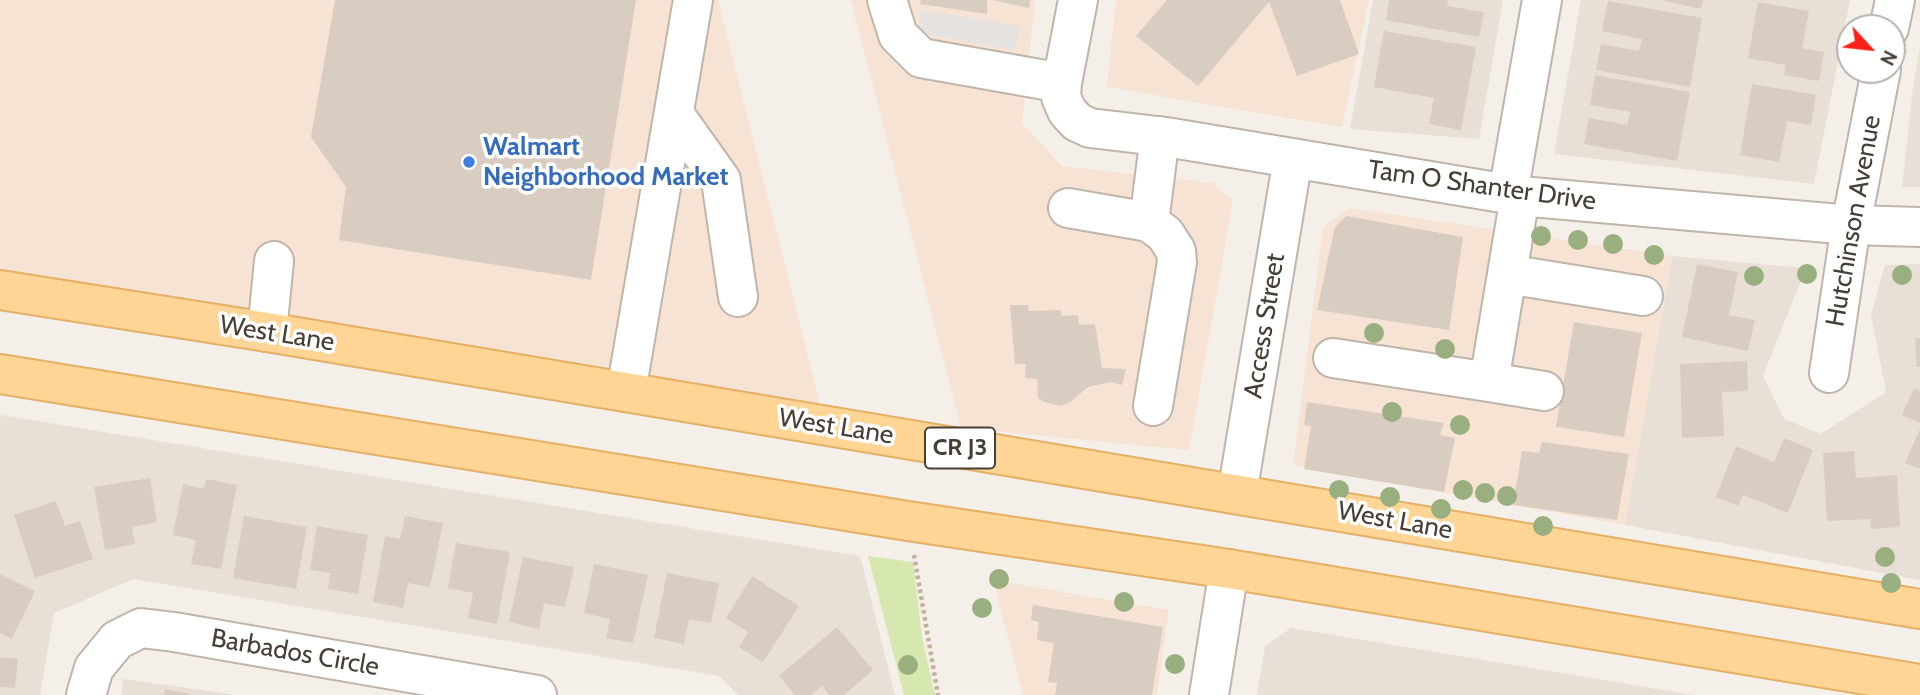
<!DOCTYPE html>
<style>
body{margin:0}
#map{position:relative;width:1920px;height:695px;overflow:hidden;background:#f4efe8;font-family:Cabin,sans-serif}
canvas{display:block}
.north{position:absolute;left:1836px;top:14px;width:70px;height:70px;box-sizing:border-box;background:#fff;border:2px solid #b5b2af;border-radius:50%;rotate:117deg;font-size:19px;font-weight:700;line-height:28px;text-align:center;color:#473f36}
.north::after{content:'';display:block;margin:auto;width:24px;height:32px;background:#fb2017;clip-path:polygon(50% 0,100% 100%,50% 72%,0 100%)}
</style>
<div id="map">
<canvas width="1920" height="695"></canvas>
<div class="north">N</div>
</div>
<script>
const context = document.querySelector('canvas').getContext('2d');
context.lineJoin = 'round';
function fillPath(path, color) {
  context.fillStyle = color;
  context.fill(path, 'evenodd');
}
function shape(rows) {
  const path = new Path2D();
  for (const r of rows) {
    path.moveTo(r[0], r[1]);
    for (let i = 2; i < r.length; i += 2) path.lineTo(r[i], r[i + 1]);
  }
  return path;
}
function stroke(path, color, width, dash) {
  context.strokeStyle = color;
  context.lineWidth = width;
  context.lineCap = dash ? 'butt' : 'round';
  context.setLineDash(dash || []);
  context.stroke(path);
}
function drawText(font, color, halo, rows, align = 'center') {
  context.font = font + ' Cabin,sans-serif';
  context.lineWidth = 7;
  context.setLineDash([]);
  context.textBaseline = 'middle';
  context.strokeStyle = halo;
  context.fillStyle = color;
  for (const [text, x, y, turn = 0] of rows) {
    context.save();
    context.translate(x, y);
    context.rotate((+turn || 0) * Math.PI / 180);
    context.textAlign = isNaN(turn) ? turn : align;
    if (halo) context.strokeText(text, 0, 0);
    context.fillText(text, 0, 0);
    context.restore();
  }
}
fillPath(shape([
 [1373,0,1503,0,1479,139,1350,129],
 [1581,0,1850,0,1814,184,1554,154],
 [1920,48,1920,187,1902,187,1913,87],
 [1672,256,1806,268,1763,376,1784,419,1821,434,1886,392,1871,315,1885,265,1920,264,1920,580,1625,525],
 [0,415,860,556,895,695,738,695,719,676,133,579,54,613,40,695,0,695],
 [1291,628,1694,695,1257,695,1265,646],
 [123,679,236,695,122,695]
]), '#e8e0d6');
fillPath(shape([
 [0,0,718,0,820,404,0,271],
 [851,0,1035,0,1022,123,1062,166,1212,183,1233,201,1189,450,961,428],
 [1116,0,1369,0,1342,127,1107,87],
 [1349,208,1672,256,1625,525,1293,465,1323,227],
 [993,580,1169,610,1157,695,1023,695]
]), '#f6e3d3');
fillPath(shape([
 [868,556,913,562,922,637,935,695,904,695]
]), '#d6e8b0');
fillPath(shape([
 [921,9,1020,26,1015,50,917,33]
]), '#e5e2e0');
fillPath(shape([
 [335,0,636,0,591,280,339,240,346,187,311,137],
 [921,0,987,0,987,14,920,4],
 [992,0,1030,0,1029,8],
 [1167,0,1340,0,1359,54,1297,76,1269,2,1198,86,1136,36],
 [1389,0,1448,0,1447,6,1484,12,1479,37,1386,20],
 [1661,0,1703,0,1701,9],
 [1608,1,1702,18,1690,87,1596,70,1601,44,1639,51,1642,39,1602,31],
 [1758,2,1809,11,1802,48,1824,52,1819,81,1784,75,1786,65,1748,58],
 [1384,31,1476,47,1461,130,1429,124,1434,98,1374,87],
 [1595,75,1690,92,1677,161,1584,144,1589,118,1627,125,1630,112,1590,105],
 [1752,84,1816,95,1811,125,1787,121,1779,162,1740,155],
 [1346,216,1463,237,1449,330,1317,310,1335,227],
 [1697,264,1738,272,1729,315,1755,320,1748,351,1682,337],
 [1010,305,1028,305,1029,311,1060,310,1062,316,1078,315,1079,325,1095,324,1102,368,1126,369,1122,385,1110,382,1088,387,1070,402,1060,406,1044,402,1038,398,1037,379,1025,378,1026,364,1015,364],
 [1574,322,1642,333,1624,437,1556,427],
 [1915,338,1920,338,1920,367,1917,367],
 [1747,361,1748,391,1722,392,1724,436,1682,438,1680,364],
 [1914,388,1920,391,1920,423,1902,415],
 [1307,402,1444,423,1440,435,1455,438,1444,492,1304,469,1311,426,1304,425],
 [1920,429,1920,469,1905,463],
 [1784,438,1813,450,1788,513,1743,495,1738,506,1716,497,1736,446,1774,462],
 [1542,442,1629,454,1617,520,1513,505,1522,451,1539,453],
 [1854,451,1856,478,1897,475,1900,527,1871,529,1870,519,1827,521,1823,453],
 [150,478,157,522,132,527,135,544,105,550,94,487],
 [206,479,237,485,221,569,191,564,196,540,173,535,183,484,204,489],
 [56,501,65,526,80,521,93,559,35,578,14,515],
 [244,516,307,527,296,589,233,578],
 [405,516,443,523,430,587,408,583,403,608,373,602,385,536,400,539],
 [317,526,368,535,358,594,328,589,330,573,310,570],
 [456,543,510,552,497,624,468,618,473,593,448,588],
 [523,557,574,567,565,607,544,603,539,629,509,622],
 [594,564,648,575,633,643,606,638,610,619,584,613],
 [667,573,719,583,711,623,689,619,684,644,654,638],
 [0,574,35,591,12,639,0,633],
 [752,576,799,606,763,662,739,647,748,632,726,618],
 [1033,605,1163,627,1152,695,1055,695,1057,683,1048,682,1054,643,1037,640,1039,622,1031,620],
 [837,627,873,670,844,695,829,695,822,686,811,695,795,695,779,676],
 [0,657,18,659,15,688,0,687],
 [165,689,190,694,190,695,164,695]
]), '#d9ccc0');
const minor = shape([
 [887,0,898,35,921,58,1062,83],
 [1078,0,1062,83,1061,97,1067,111,1077,122,1090,128,1166,137,1520,196,1851,225,1920,227],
 [1889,28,1895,0],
 [674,114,721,180,738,297],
 [1508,194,1542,0],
 [1068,208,1149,222,1165,234,1176,251,1177,262,1153,406],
 [1149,222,1160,136],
 [1507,274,1520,196],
 [267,332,274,261],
 [1333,358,1489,382,1507,274,1643,296],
 [1829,373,1851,225,1881,70],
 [1489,382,1544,391],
 [626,392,693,0],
 [1237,494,1293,158],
 [86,695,94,668,117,640,141,628,174,632,537,695],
 [1209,695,1229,569]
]);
const major = shape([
 [0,290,267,332,1920,609],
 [0,374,908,521,1229,569,1920,684]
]);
stroke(minor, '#c0b5aa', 42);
stroke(major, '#e5b065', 42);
stroke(shape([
 [914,555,938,695]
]), '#c1b09b', 4.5, [3.5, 3.5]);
stroke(minor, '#fff', 38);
stroke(major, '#ffd596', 38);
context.fillStyle = '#9aaf7f';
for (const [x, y] of [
 [1541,236],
 [1578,240],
 [1613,244],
 [1654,255],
 [1807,274],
 [1902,275],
 [1754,276],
 [1374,333],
 [1445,349],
 [1392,412],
 [1460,425],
 [1339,490],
 [1463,490],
 [1485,493],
 [1507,496],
 [1390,497],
 [1441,509],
 [1543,526],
 [1885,557],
 [999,579],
 [1891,583],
 [1124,602],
 [982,608],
 [1175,664],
 [908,665]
]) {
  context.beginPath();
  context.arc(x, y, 10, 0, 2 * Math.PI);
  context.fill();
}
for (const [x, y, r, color] of [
 [469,162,7,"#3f7fe0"]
]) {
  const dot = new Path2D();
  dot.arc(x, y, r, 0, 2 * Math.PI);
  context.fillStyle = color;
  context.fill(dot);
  stroke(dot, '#fff', 2.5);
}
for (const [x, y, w] of [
 [960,448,70]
]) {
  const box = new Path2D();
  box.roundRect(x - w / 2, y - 20.5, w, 41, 5);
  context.fillStyle = '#fff';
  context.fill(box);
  stroke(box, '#473f36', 2);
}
drawText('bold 24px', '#473f36', null, [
 ["CR J3",960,448]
]);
drawText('bold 26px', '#366cbe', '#fff', [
 ["Walmart",483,147],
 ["Neighborhood Market",483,177]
], 'left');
drawText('26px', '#473f36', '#fff', [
 ["Tam O Shanter Drive",1482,186,8],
 ["Hutchinson Avenue",1854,221,-80],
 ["Access Street",1265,326,-81],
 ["West Lane",277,334,9],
 ["West Lane",836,427,9],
 ["West Lane",1395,521,10],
 ["Barbados Circle",295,653,10]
]);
</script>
